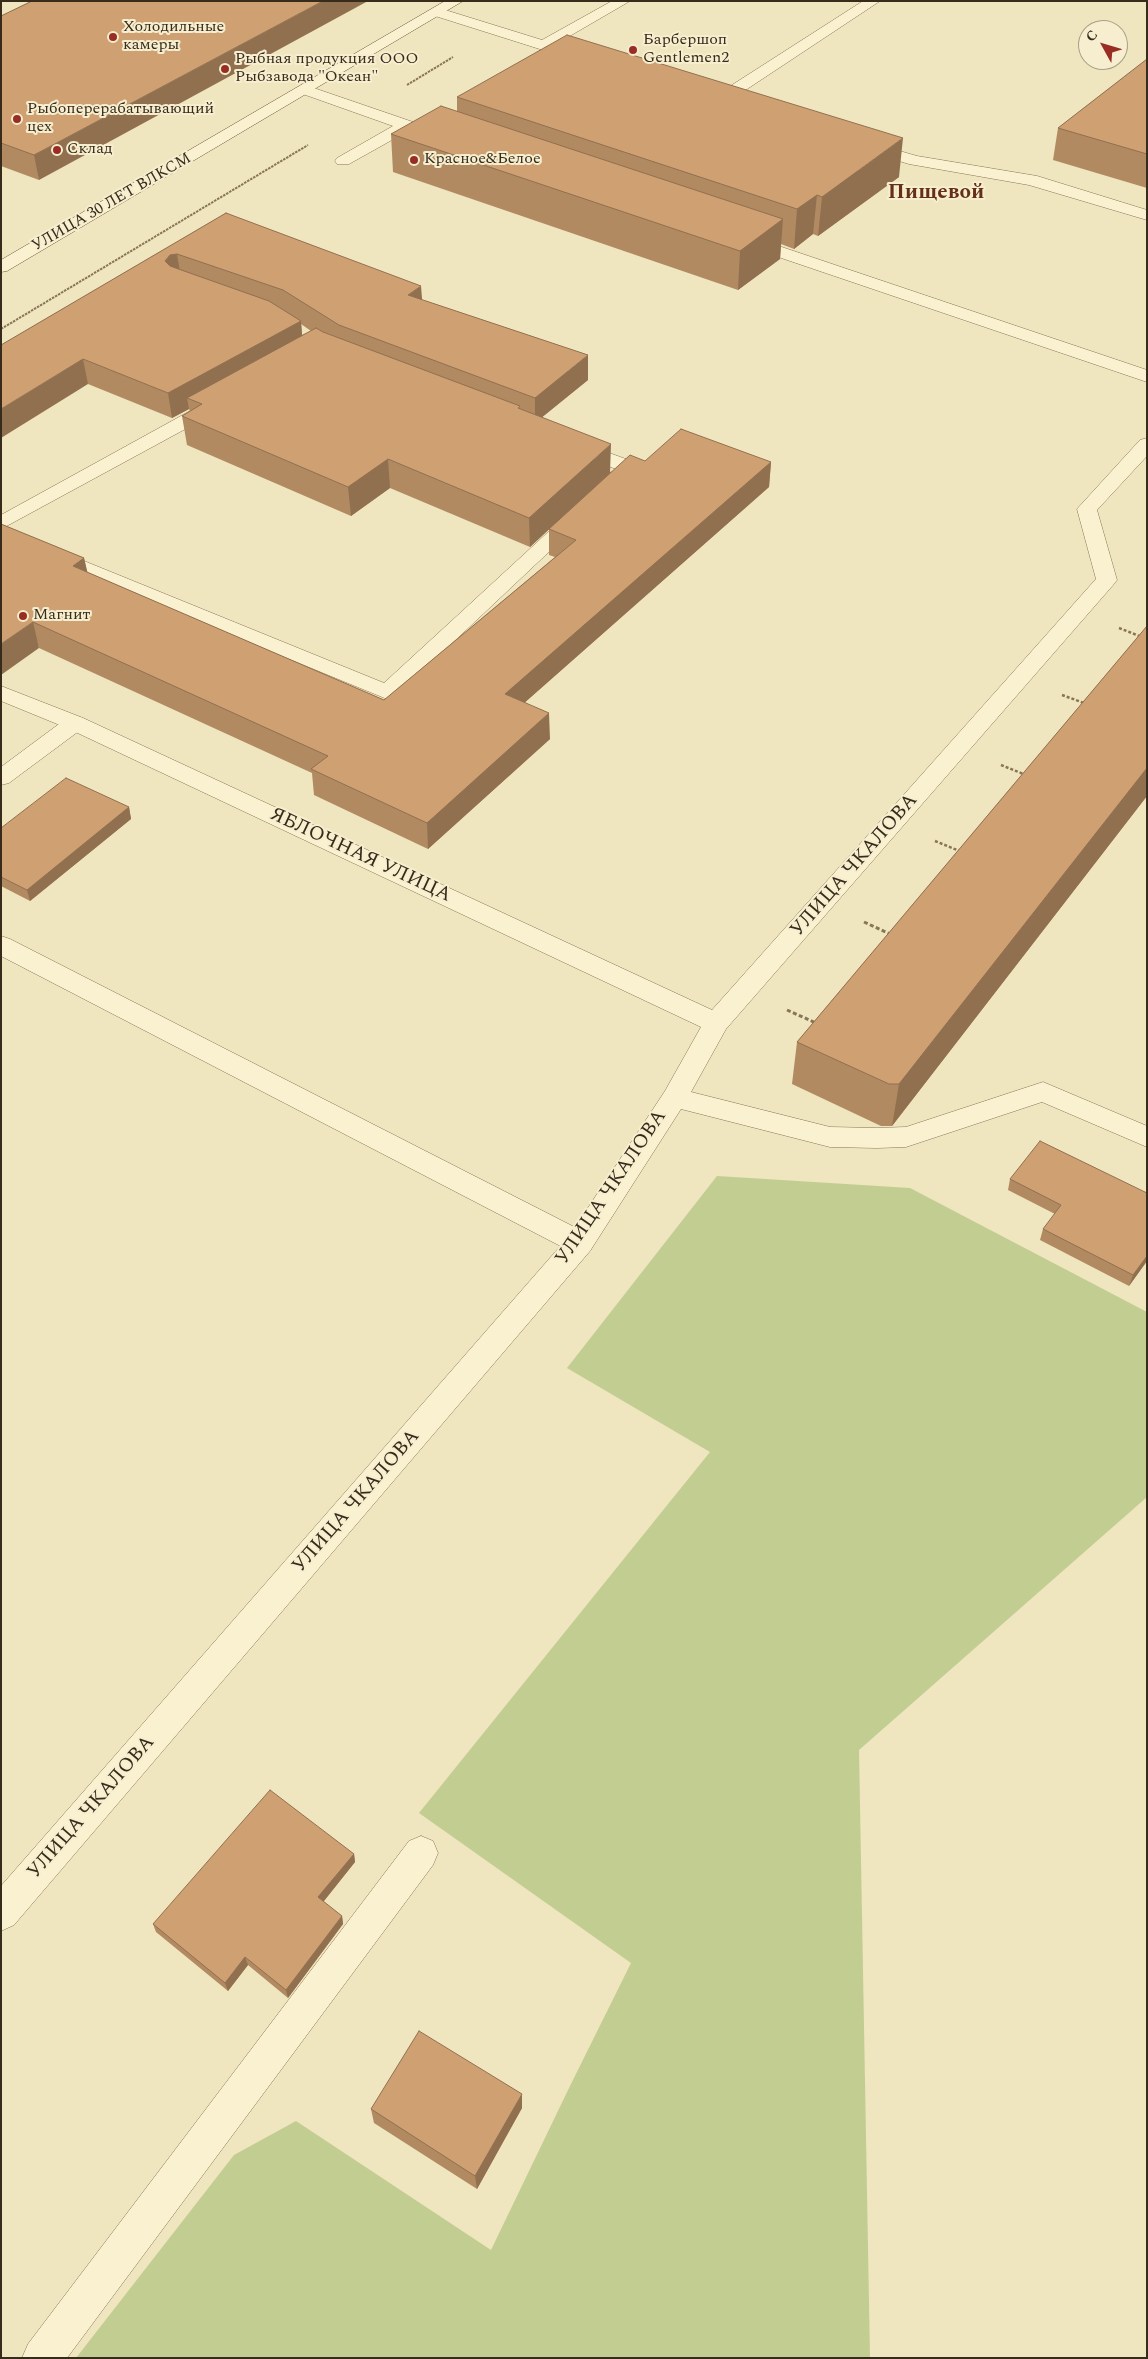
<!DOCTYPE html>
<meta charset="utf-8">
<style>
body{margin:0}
#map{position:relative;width:1148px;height:2359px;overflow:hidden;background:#efe5be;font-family:Spectral,serif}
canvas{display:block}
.frame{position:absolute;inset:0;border:2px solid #372b1c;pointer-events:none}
.north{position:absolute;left:1078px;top:20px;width:50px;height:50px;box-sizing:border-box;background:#f6eece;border:1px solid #aaa087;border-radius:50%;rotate:309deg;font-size:14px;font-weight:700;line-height:20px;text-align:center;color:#372b1c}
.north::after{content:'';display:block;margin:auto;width:18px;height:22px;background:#992d24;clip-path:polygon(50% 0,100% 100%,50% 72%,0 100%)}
</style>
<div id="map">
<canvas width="1148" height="2359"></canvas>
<div class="frame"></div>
<div class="north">С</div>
</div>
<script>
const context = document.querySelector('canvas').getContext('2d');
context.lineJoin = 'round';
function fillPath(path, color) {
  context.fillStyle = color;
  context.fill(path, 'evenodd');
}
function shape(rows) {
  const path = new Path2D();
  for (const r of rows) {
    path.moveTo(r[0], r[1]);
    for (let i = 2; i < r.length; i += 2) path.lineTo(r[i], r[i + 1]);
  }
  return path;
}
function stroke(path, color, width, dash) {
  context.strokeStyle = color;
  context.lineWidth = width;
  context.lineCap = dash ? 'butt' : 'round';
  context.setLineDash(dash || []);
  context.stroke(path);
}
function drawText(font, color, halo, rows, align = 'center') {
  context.font = font + ' Spectral,serif';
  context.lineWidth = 4;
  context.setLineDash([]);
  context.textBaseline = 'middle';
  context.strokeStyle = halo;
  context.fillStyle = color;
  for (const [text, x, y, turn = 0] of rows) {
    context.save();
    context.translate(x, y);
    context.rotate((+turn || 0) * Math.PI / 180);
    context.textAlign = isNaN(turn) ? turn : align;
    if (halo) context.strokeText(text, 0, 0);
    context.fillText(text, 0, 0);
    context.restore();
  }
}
fillPath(shape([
 [717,1176,910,1188,1147,1312,1147,1497,859,1750,870,2358,76,2358,234,2155,296,2121,491,2250,570,2086,631,1963,419,1813,710,1452,567,1368]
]), '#c2cd92');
const service = shape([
 [612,1,630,1,556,44,589,55,592,58,589,61,584,63,432,15,430,12,437,8,442,9,542,40,612,1],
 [863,1,880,1,726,103,714,103,700,99,698,96,700,93,706,91,718,94,863,1],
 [305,85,448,134,450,137,448,140,442,142,408,131,349,164,337,164,335,161,337,158,393,126,300,93,297,90,300,87,305,85],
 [865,141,917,156,1037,176,1147,210,1147,220,1029,185,909,164,859,149,857,146,859,143,865,141],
 [746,235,1147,370,1147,382,740,244,737,240,740,236,746,235],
 [217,398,224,400,226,404,224,408,3,528,384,683,570,512,577,510,584,512,587,516,395,697,387,699,1,541,1,515,210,400,217,398],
 [576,441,637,463,640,467,617,489,610,491,603,489,600,485,616,469,569,451,566,447,569,443,576,441],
 [75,716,83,718,86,723,83,728,9,783,1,785,1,767,67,718,75,716],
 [1,936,10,939,590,1235,594,1243,590,1251,580,1254,570,1251,1,956,1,936],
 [421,1836,433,1841,438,1853,433,1865,67,2358,22,2358,28,2344,409,1841,421,1836]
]);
const minor = shape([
 [1147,438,1147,456,1097,510,1117,580,1114,584,726,1029,691,1092,830,1127,877,1128,906,1127,1043,1082,1147,1126,1147,1147,1042,1102,906,1147,877,1148,830,1147,681,1109,590,1251,14,1925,1,1931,1,1886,570,1235,665,1091,701,1027,67,728,1,701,1,686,83,718,712,1010,1096,579,1077,509,1140,440,1147,438]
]);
const secondary = shape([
 [445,1,463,1,7,271,1,272,1,260,445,1]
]);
stroke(service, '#887556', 1);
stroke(minor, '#887556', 1);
stroke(secondary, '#6a563a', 1);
stroke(shape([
 [407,85,453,57],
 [1,329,308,145]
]), '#887556', 2, [2.5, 1]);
stroke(shape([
 [1119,628,1147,639],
 [1062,695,1084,703],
 [1001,765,1026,775],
 [935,841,962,852]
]), '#887556', 2.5, [3, 2]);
stroke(shape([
 [864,922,892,935],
 [787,1010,816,1023]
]), '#887556', 3, [4, 2.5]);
fillPath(service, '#faf1d1');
fillPath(minor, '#faf1d1');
fillPath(secondary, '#faf1d1');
fillPath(shape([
 [32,1,39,180,1,166,1,16],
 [1147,59,1147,188,1053,160,1058,128],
 [457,97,899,177,818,236,813,234,794,249,781,244,780,259,738,290,393,172,391,134,457,111],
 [226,213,588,380,542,417,610,472,645,461,771,462,769,487,525,702,550,739,428,849,314,795,312,773,39,648,1,524,84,558,87,572,384,700,555,557,549,555,549,529,579,501,530,547,390,488,351,516,187,445,182,416,190,411,189,409,172,418,88,384,1,345],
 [301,324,311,331,302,335],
 [1147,626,1147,796,892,1126,881,1126,792,1084,797,1042],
 [129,807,131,819,30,901,1,886,1,828],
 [1010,1179,1147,1193,1147,1261,1129,1286,1040,1240,1043,1229,1055,1214,1008,1190],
 [354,1854,355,1862,323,1902,342,1916,343,1924,288,1998,248,1965,228,1991,156,1932,153,1924],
 [522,2108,477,2189,374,2123,371,2109]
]), '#b28a62');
fillPath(shape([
 [323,1,368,1,39,180,34,155],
 [903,138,899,177,818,236,822,197],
 [817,195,813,234,794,249,797,209],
 [783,219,780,259,738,290,740,251],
 [177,254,181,278,174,279,165,261,170,255],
 [421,286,423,311,408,295],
 [301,321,303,346,187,398,189,409,172,418,168,393],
 [588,355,588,380,535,423,535,398],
 [83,359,88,384,1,438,1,409],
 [611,444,610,473,530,547,529,518],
 [388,459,390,488,351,516,348,487],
 [771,462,769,487,505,720,505,694],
 [84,558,90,583,73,566],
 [33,622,39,648,1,675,1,644],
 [549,713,550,739,428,849,427,823],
 [1147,768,1147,796,892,1126,899,1084],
 [129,807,131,819,30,901,27,890],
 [1147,1256,1147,1261,1129,1286,1133,1275],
 [354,1854,355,1862,320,1906,318,1897],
 [342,1916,343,1924,288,1998,286,1990],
 [245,1957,248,1965,228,1991,225,1983],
 [522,2094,522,2108,477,2189,475,2176]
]), '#917050');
const building = shape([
 [32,1,323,1,34,155,1,143,1,16,32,1],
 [567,35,903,138,822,197,817,195,797,209,457,97,567,35],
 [1147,59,1147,154,1058,128,1147,59],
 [441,106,783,219,740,251,391,134,441,106],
 [226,213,421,286,408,295,588,355,535,398,339,325,283,290,177,254,170,255,165,261,170,266,269,301,301,321,168,393,83,359,1,409,1,345,226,213],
 [316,328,323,332,520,406,518,408,611,444,529,518,388,459,348,487,182,416,202,404,187,398,316,328],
 [681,429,771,462,505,694,549,713,427,823,311,769,328,756,33,622,1,644,1,524,84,558,73,566,384,700,576,540,549,529,630,455,645,461,681,429],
 [1147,626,1147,768,899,1084,889,1084,797,1042,1147,626],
 [66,778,129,807,27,890,1,877,1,828,66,778],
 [1040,1141,1147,1193,1147,1256,1133,1275,1043,1229,1061,1205,1010,1179,1040,1141],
 [270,1790,354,1854,318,1897,342,1916,286,1990,245,1957,225,1983,153,1924,270,1790],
 [419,2031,522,2094,475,2176,371,2109,419,2031]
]);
fillPath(building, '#cfa072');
stroke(building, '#917050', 1);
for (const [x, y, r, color] of [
 [113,37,5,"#992d24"],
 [633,50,5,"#992d24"],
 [225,69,5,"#992d24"],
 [17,119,5,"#992d24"],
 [57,150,5,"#992d24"],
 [414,160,5,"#992d24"],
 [23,616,5,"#992d24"]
]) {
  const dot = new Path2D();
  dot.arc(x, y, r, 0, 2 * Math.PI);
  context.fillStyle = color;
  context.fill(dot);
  stroke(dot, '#f6eece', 2);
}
drawText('16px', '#372b1c', '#f6eece', [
 ["Холодильные",123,28],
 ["камеры",123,46],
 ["Барбершоп",643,41],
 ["Gentlemen2",643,59],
 ["Рыбная продукция ООО",235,60],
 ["Рыбзавода \"Океан\"",235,78],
 ["Рыбоперерабатывающий",27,110],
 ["цех",27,128],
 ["Склад",67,150],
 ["Красное&Белое",424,160],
 ["Магнит",33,616]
], 'left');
drawText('16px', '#372b1c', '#f6eece', [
 ["УЛИЦА 30 ЛЕТ ВЛКСМ",112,203,-30]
]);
drawText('20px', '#372b1c', '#f6eece', [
 ["ЯБЛОЧНАЯ УЛИЦА",360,856,25],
 ["УЛИЦА ЧКАЛОВА",855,866,-49],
 ["УЛИЦА ЧКАЛОВА",612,1188,-56],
 ["УЛИЦА ЧКАЛОВА",357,1502,-49],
 ["УЛИЦА ЧКАЛОВА",92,1808,-49]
]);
drawText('bold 21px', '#652f19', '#f6eece', [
 ["Пищевой",936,194]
]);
</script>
